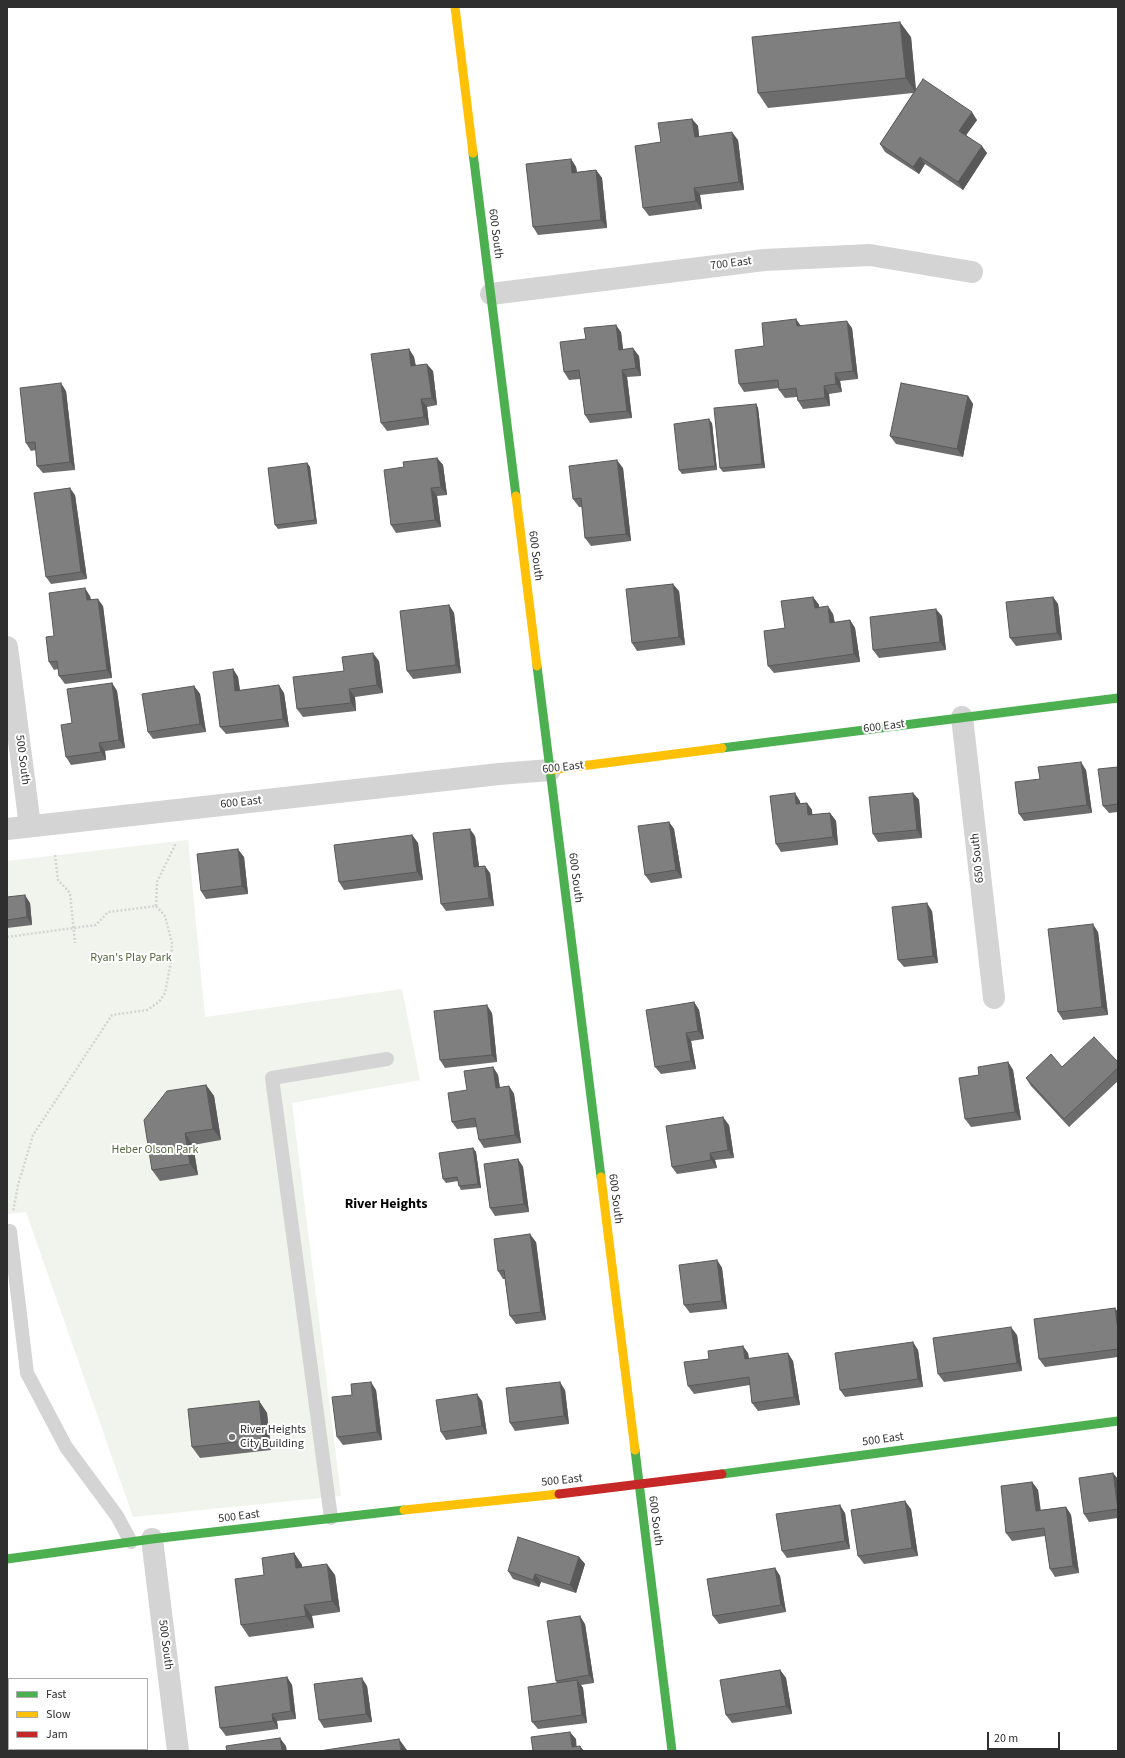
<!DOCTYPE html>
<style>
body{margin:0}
#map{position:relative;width:1125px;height:1758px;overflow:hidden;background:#fff;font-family:"Source Sans 3",sans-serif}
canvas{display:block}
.frame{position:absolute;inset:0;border:8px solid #2f2f2f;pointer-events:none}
.legend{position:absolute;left:8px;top:1678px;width:140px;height:72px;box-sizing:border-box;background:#fff;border:1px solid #acacac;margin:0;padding:5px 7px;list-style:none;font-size:12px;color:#2f2f2f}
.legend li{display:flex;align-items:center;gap:8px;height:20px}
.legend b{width:20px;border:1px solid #acacac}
.scale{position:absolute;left:987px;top:1732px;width:73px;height:18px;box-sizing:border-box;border:2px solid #2f2f2f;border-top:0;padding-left:5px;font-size:12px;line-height:14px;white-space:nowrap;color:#2f2f2f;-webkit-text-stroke:3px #fff;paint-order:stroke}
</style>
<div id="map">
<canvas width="1125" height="1758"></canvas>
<div class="frame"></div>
<ul class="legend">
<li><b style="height:5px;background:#4caf50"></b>Fast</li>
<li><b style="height:5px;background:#ffc107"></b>Slow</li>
<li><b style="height:5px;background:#c62828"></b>Jam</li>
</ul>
<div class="scale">20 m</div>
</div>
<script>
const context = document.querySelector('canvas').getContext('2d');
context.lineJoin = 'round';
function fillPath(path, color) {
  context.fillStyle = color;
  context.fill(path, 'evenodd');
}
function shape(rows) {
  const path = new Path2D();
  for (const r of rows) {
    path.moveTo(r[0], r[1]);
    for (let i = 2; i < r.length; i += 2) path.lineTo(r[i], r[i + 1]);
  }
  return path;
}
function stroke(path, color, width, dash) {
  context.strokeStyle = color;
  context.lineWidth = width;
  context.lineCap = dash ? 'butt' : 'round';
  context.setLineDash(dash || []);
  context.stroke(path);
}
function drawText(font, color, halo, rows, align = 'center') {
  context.font = font + ' "Source Sans 3",sans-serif';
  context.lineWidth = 4;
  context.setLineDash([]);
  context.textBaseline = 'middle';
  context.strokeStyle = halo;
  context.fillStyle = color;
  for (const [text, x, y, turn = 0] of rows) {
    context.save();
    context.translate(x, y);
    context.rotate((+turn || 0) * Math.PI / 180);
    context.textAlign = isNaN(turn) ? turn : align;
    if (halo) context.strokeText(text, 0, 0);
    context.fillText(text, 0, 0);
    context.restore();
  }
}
fillPath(shape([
 [188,840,205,1017,402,989,420,1080,292,1103,341,1496,133,1517,26,1212,7,1214,7,861]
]), '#f1f4ec');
stroke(shape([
 [55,855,58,880,70,893,75,943],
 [156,906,157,882,176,843],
 [7,937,96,925,108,912,156,906,165,916,172,943,171,962,165,993,159,1002,147,1010,112,1015,33,1135,18,1185,13,1212]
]), '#d4d4d4', 2.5, [2, 2]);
stroke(shape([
 [7,1231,10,1231,27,1373,66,1447,117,1516,131,1542],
 [331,1518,272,1078,387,1059]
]), '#d4d4d4', 14);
stroke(shape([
 [491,294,764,260,870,255,972,272],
 [7,647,30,826],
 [962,717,994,998],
 [7,829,499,774,550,770],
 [152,1539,178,1751]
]), '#d4d4d4', 22);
stroke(shape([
 [473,153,516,496],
 [537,666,601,1177],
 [722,748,1118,698],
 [635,1450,672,1751],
 [722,1474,1118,1421],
 [7,1559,152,1539,404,1510]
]), '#4caf50', 9);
stroke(shape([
 [455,7,473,153],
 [516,496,537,666],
 [550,770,722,748],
 [601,1177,635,1450],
 [404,1510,559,1494]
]), '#ffc107', 9);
stroke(shape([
 [559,1494,722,1474]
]), '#c62828', 9);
fillPath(shape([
 [911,37,916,89,977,120,966,135,987,153,963,190,925,164,919,174,885,152,880,144,913,93,768,108,758,93],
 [692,119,698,126,699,137,738,140,744,190,700,195,702,209,649,216,643,208,661,142],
 [571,159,576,167,577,172,596,170,602,178,607,228,538,235,533,227],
 [796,319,801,326,852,328,858,379,840,381,842,392,829,394,830,406,803,409,798,401,797,397,785,398,779,390,779,388,744,392,739,384,764,346],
 [621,332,623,349,639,356,641,376,627,377,632,418,590,423,585,415,580,379,569,380,564,372,586,339],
 [409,349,414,357,416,366,433,371,437,405,427,407,429,425,387,431,381,423],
 [66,391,75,470,43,473,37,466,36,450,31,451,26,443],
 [968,396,973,404,963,457,896,444,890,436],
 [756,404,758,408,765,468,723,472,720,468],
 [712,423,717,470,682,474,679,470],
 [437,458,443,465,447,495,437,496,441,527,396,533,391,525,404,467],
 [307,463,310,467,317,524,278,529,275,525],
 [623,468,631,541,591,546,585,538,582,507,579,507,573,499],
 [75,495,87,579,51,584,46,577],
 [679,591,685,645,637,651,632,643],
 [90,596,91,600,103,606,112,678,65,684,59,676,58,669,54,670,49,662,54,636],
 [813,597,819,605,819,607,833,614,835,623,850,620,855,628,860,662,774,673,768,666,785,628],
 [1053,597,1058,604,1062,640,1016,646,1010,638],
 [449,605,454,613,461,673,413,679,407,671],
 [942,616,946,650,879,658,873,650],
 [379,661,383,693,355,697,356,711,303,717,297,709,344,671],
 [233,669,238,677,240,690,284,693,289,727,226,734,220,727],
 [112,683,117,691,125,748,105,751,106,760,71,765,66,757,72,723],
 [194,686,200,694,206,732,153,739,148,732],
 [1118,767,1118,812,1109,813,1103,806],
 [1086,770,1092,813,1024,821,1019,814,1040,779],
 [913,793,919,800,922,838,878,842,873,834],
 [800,801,800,803,807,803,812,810,812,815,830,813,836,821,838,845,781,852,776,844],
 [669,822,674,829,682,878,651,883,645,875],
 [412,835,418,843,423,880,344,890,339,882],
 [475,836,479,866,490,873,494,906,446,911,441,904],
 [244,857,248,894,206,899,201,891],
 [7,897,30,903,32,925,7,928],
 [932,911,938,963,904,967,898,960],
 [1098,932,1108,1015,1063,1020,1058,1012],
 [694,1002,699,1010,704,1039,691,1041,696,1069,661,1074,655,1067],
 [492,1013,497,1062,445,1068,440,1060],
 [1008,1062,1013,1070,1021,1120,971,1127,965,1119],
 [1118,1062,1118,1081,1069,1127,1031,1086,1026,1078,1062,1067],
 [493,1067,498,1075,500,1088,509,1086,514,1094,521,1143,484,1148,479,1140,477,1127,457,1129,452,1122,467,1090],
 [206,1085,214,1096,221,1140,193,1145,198,1175,160,1181,152,1170],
 [729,1125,734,1158,715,1160,717,1168,677,1174,672,1167],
 [473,1148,476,1152,481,1188,461,1190,459,1186,458,1181,446,1183,443,1179],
 [518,1159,523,1167,529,1212,495,1216,490,1208],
 [536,1242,546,1320,516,1324,510,1316,505,1279,503,1279,498,1271],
 [717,1260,722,1268,727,1309,690,1313,684,1305],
 [1118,1312,1118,1357,1045,1367,1039,1359],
 [1017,1335,1022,1371,944,1382,938,1374],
 [918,1350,923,1387,845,1397,840,1390],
 [748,1353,749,1359,793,1361,800,1405,758,1411,752,1403,750,1385,694,1394,688,1386],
 [376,1390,382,1440,343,1445,337,1437],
 [565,1390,569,1424,515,1431,510,1423],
 [259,1401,267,1413,271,1450,200,1458,192,1447],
 [482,1401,487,1434,446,1440,441,1432],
 [1118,1479,1118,1518,1089,1522,1084,1514],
 [1032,1482,1038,1490,1040,1510,1066,1507,1071,1515,1079,1573,1055,1577,1050,1569,1045,1536,1012,1541,1006,1533],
 [911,1509,918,1556,864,1564,858,1556],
 [845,1513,850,1549,787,1558,782,1551],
 [294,1553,302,1565,302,1567,335,1575,340,1612,312,1616,314,1628,249,1637,241,1625,264,1575],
 [579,1557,585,1564,576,1593,541,1582,539,1587,513,1579,508,1571],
 [775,1568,780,1576,786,1612,719,1624,713,1616],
 [585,1624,594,1683,581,1685,583,1688,587,1723,538,1729,532,1722,557,1683,556,1681],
 [780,1670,786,1678,792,1714,732,1723,726,1715],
 [287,1677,292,1685,296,1719,277,1721,278,1729,226,1736,220,1728],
 [367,1686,372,1722,324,1728,319,1720]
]), '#6d6d6d');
fillPath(shape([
 [900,22,911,37,916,93,906,78],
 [972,112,977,120,964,138,959,131],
 [692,119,698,126,700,145,695,137],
 [732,132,738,140,744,190,739,182],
 [982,146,987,153,963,190,958,182],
 [920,157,925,164,919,174,913,167],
 [571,159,576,167,578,180,572,173],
 [596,170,602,178,607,228,601,220],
 [694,188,700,195,702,209,696,201],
 [796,319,801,327,797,326],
 [847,321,852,328,858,379,853,371],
 [616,325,621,332,624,358,619,350],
 [633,348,639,356,641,376,636,368],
 [409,349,414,357,417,374,411,366],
 [427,364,433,371,437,405,432,398],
 [622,370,627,377,632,418,627,411],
 [835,373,840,381,842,392,836,384],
 [61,383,66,391,75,470,70,462],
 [824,386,829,394,830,406,825,398],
 [968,396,973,404,963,457,957,449],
 [421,399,427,407,429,425,424,417],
 [756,404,758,408,765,468,762,464],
 [709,419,712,423,717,470,715,466],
 [437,458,443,465,447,495,441,487],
 [617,460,623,468,631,541,626,534],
 [307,463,310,467,317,524,315,520],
 [70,488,75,495,87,579,81,572],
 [431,488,437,496,441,527,435,520],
 [673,584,679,591,685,645,679,637],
 [85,588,90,596,92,608,87,600],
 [813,597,819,605,820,616,815,608],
 [1053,597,1058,604,1062,640,1057,633],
 [98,599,103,606,112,678,107,670],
 [449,605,454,613,461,673,456,665],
 [828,606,833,614,836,631,830,623],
 [936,609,942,616,946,650,940,642],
 [850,620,855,628,860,662,854,654],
 [373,653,379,661,383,693,377,685],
 [233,669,238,677,241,699,235,691],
 [112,683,117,691,125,748,119,740],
 [279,685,284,693,289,727,283,719],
 [194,686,200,694,206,732,200,724],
 [349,689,355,697,356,711,351,703],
 [99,743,105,751,106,760,101,752],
 [1081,762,1086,770,1092,813,1087,805],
 [795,793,800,801,801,812,796,804],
 [913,793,919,800,922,838,917,830],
 [807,803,812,810,813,823,808,815],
 [830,813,836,821,838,845,833,837],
 [669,822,674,829,682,878,676,870],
 [470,829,475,836,480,875,474,867],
 [412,835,418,843,423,880,417,872],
 [238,849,244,857,248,894,242,886],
 [485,866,490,873,494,906,489,898],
 [25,895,30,903,32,925,27,917],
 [927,903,932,911,938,963,933,956],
 [1093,924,1098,932,1108,1015,1102,1007],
 [694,1002,699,1010,704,1039,698,1031],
 [487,1005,492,1013,497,1062,492,1055],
 [686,1033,691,1041,696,1069,691,1061],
 [1008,1062,1013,1070,1021,1120,1015,1112],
 [493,1067,498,1075,501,1096,496,1088],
 [206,1085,214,1096,221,1140,213,1129],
 [509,1086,514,1094,521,1143,515,1135],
 [723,1117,729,1125,734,1158,728,1150],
 [185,1133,193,1145,198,1175,190,1164],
 [473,1148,476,1152,481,1188,478,1184],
 [710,1153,715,1160,717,1168,711,1160],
 [518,1159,523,1167,529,1212,524,1204],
 [530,1234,536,1242,546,1320,541,1312],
 [717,1260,722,1268,727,1309,722,1301],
 [1115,1308,1118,1312,1118,1330],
 [1011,1327,1017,1335,1022,1371,1017,1363],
 [913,1342,918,1350,923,1387,918,1379],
 [743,1346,748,1353,750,1367,745,1359],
 [788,1353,793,1361,800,1405,794,1397],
 [371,1382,376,1390,382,1440,377,1432],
 [560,1382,565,1390,569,1424,564,1416],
 [477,1394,482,1401,487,1434,482,1426],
 [259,1401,267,1413,271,1450,263,1439],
 [1113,1473,1118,1479,1118,1506],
 [1032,1482,1038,1490,1042,1519,1036,1511],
 [905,1501,911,1509,918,1556,912,1548],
 [840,1505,845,1513,850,1549,845,1541],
 [1066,1507,1071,1515,1079,1573,1073,1566],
 [294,1553,302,1565,304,1579,296,1568],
 [579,1557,585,1564,576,1593,570,1585],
 [327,1564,335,1575,340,1612,332,1601],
 [775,1568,780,1576,786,1612,781,1605],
 [535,1574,541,1582,539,1587,533,1580],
 [304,1605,312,1616,314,1628,306,1616],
 [580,1616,585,1624,594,1683,589,1675],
 [780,1670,786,1678,792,1714,786,1706],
 [287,1677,292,1685,296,1719,291,1711],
 [362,1678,367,1686,372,1722,366,1714],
 [577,1680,583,1688,587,1723,582,1715],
 [272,1714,277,1721,278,1729,273,1721],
 [570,1732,576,1739,577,1751,572,1747],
 [280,1738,286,1746,287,1751,282,1751],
 [399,1739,407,1750,407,1751,401,1751],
 [580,1746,584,1751,581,1751]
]), '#595959');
const building = shape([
 [900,22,906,78,758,93,752,37,900,22],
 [923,79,972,112,959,131,982,146,958,182,920,157,913,167,880,144,923,79],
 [692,119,695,137,732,132,739,182,694,188,696,201,643,208,635,146,661,142,658,123,692,119],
 [571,159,572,173,596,170,601,220,533,227,526,164,571,159],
 [796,319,797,326,847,321,853,371,835,373,836,384,824,386,825,398,798,401,796,388,779,390,778,380,739,384,735,350,764,346,762,323,796,319],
 [616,325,619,350,633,348,636,368,622,370,627,411,585,415,579,370,564,372,560,342,586,339,584,328,616,325],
 [409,349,411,366,427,364,432,398,421,399,424,417,381,423,371,354,409,349],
 [61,383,70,462,37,466,35,442,26,443,20,388,61,383],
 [901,383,968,396,957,449,890,436,901,383],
 [756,404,762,464,720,468,714,408,756,404],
 [709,419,715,466,679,470,674,424,709,419],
 [437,458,441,487,431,488,435,520,391,525,384,470,404,467,403,462,437,458],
 [617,460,626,534,585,538,581,498,573,499,569,466,617,460],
 [307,463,315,520,275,525,268,468,307,463],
 [70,488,81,572,46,577,34,493,70,488],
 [673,584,679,637,632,643,626,589,673,584],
 [85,588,87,600,98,599,107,670,59,676,57,661,49,662,46,637,54,636,49,593,85,588],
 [813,597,815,608,828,606,830,623,850,620,854,654,768,666,764,631,785,628,781,601,813,597],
 [1053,597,1057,633,1010,638,1006,602,1053,597],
 [449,605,456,665,407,671,400,611,449,605],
 [936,609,940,642,873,650,870,617,936,609],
 [373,653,377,685,349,689,351,703,297,709,293,677,344,671,342,657,373,653],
 [233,669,235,691,279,685,283,719,220,727,213,672,233,669],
 [112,683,119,740,99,743,101,752,66,757,61,725,72,723,67,689,112,683],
 [194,686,200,724,148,732,142,694,194,686],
 [1081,762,1087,805,1019,814,1015,782,1040,779,1038,767,1081,762],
 [1118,767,1118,804,1103,806,1098,769,1118,767],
 [795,793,796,804,807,803,808,815,830,813,833,837,776,844,770,796,795,793],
 [913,793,917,830,873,834,869,797,913,793],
 [669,822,676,870,645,875,638,826,669,822],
 [470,829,474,867,485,866,489,898,441,904,433,833,470,829],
 [412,835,417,872,339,882,334,845,412,835],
 [238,849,242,886,201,891,197,854,238,849],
 [25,895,27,917,7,920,7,897,25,895],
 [927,903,933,956,898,960,892,907,927,903],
 [1093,924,1102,1007,1058,1012,1048,929,1093,924],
 [694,1002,698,1031,686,1033,691,1061,655,1067,646,1010,694,1002],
 [487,1005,492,1055,440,1060,434,1011,487,1005],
 [1094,1037,1118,1062,1118,1068,1064,1119,1026,1078,1051,1054,1062,1067,1094,1037],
 [1008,1062,1015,1112,965,1119,959,1078,979,1075,978,1067,1008,1062],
 [493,1067,496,1088,509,1086,515,1135,479,1140,475,1118,452,1122,448,1093,467,1090,464,1071,493,1067],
 [206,1085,213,1129,185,1133,190,1164,152,1170,144,1120,167,1091,206,1085],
 [723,1117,728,1150,710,1153,711,1160,672,1167,666,1126,723,1117],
 [473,1148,478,1184,459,1186,457,1177,443,1179,439,1153,473,1148],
 [518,1159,524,1204,490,1208,484,1164,518,1159],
 [530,1234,541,1312,510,1316,504,1270,498,1271,494,1239,530,1234],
 [717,1260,722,1301,684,1305,679,1265,717,1260],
 [1115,1308,1118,1330,1118,1349,1039,1359,1034,1319,1115,1308],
 [1011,1327,1017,1363,938,1374,933,1338,1011,1327],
 [913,1342,918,1379,840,1390,835,1353,913,1342],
 [743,1346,745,1359,788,1353,794,1397,752,1403,749,1377,688,1386,684,1362,709,1359,708,1351,743,1346],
 [371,1382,377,1432,337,1437,332,1397,352,1395,351,1384,371,1382],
 [560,1382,564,1416,510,1423,506,1388,560,1382],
 [477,1394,482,1426,441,1432,436,1400,477,1394],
 [259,1401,263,1439,192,1447,188,1409,259,1401],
 [1113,1473,1118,1509,1084,1514,1079,1478,1113,1473],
 [1032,1482,1036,1511,1066,1507,1073,1566,1050,1569,1044,1528,1006,1533,1001,1486,1032,1482],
 [905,1501,912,1548,858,1556,851,1510,905,1501],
 [840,1505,845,1541,782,1551,776,1514,840,1505],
 [518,1537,579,1557,570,1585,535,1574,533,1580,508,1571,518,1537],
 [294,1553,296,1568,327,1564,332,1601,304,1605,306,1616,241,1625,235,1579,264,1575,262,1558,294,1553],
 [775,1568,781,1605,713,1616,707,1579,775,1568],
 [580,1616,589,1675,556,1681,547,1621,580,1616],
 [780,1670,786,1706,726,1715,720,1680,780,1670],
 [287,1677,291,1711,272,1714,273,1721,220,1728,215,1687,287,1677],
 [362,1678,366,1714,319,1720,314,1684,362,1678],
 [577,1680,582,1715,532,1722,528,1687,577,1680],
 [570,1732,572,1747,580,1746,581,1751,533,1751,531,1737,570,1732],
 [280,1738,282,1751,227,1751,226,1746,280,1738],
 [399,1739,401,1751,319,1751,399,1739]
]);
fillPath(building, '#7f7f7f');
stroke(building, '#595959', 1);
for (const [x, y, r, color] of [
 [232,1437,4,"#787878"]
]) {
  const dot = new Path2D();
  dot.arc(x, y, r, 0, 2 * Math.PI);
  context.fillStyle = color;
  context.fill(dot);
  stroke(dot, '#fff', 1.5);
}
drawText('12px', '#2f2f2f', '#fff', [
 ["600 South",495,234,83],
 ["700 East",731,264,-7],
 ["600 South",535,556,83],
 ["600 East",884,727,-7],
 ["500 South",22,760,83],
 ["600 East",563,768,-6],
 ["600 East",241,803,-6],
 ["650 South",978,858,-96],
 ["600 South",575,878,83],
 ["600 South",615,1199,83],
 ["500 East",883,1440,-8],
 ["500 East",562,1481,-6],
 ["500 East",239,1517,-7],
 ["600 South",655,1521,83],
 ["500 South",165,1645,83]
]);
drawText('12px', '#55683e', '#fff', [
 ["Ryan's Play Park",131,958],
 ["Heber Olson Park",155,1150]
]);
drawText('12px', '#2f2f2f', '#fff', [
 ["River Heights",240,1430],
 ["City Building",240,1444]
], 'left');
drawText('bold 14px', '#000', '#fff', [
 ["River Heights",386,1205]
]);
</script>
